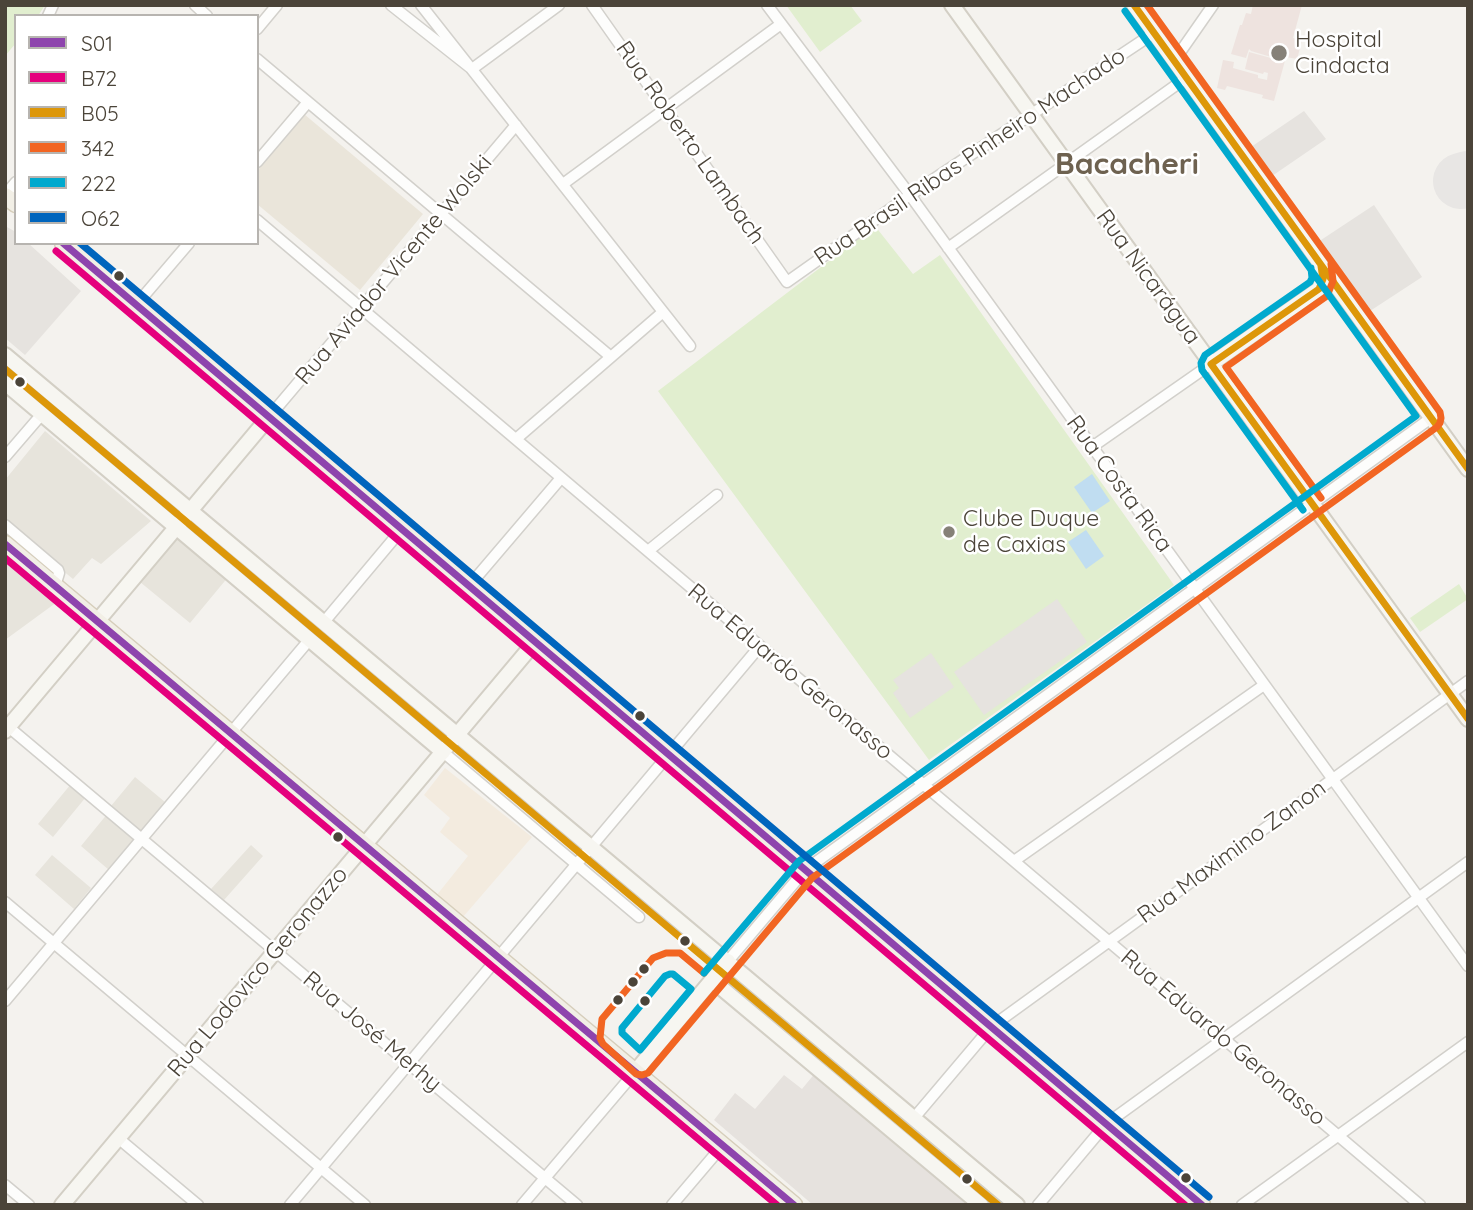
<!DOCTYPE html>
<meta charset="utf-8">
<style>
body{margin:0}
#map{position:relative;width:1473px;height:1210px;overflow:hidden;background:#f4f2ee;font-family:Quicksand,sans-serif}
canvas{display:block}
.frame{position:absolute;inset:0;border:7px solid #4b4439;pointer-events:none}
.legend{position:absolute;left:14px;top:14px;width:245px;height:231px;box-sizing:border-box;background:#fff;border:2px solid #b7b4b0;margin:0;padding:9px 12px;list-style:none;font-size:21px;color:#4b4439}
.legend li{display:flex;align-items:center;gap:14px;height:35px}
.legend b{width:35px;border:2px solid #b7b4b0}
</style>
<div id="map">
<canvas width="1473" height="1210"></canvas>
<div class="frame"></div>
<ul class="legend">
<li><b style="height:9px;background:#8e44ad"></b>S01</li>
<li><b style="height:9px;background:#e5007d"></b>B72</li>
<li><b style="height:9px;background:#dd9709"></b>B05</li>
<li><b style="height:9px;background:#f26522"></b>342</li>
<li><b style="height:9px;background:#00a9ce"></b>222</li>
<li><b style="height:9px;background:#0065bd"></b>O62</li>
</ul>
</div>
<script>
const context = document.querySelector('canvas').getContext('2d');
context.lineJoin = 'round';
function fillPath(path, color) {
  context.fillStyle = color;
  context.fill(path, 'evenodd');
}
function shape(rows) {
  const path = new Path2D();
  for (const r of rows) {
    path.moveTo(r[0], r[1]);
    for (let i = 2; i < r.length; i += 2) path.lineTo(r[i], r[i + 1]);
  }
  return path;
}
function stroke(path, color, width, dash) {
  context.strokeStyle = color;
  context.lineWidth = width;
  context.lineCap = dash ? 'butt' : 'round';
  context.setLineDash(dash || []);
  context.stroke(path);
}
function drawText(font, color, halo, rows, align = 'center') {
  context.font = font + ' Quicksand,sans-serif';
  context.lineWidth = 5;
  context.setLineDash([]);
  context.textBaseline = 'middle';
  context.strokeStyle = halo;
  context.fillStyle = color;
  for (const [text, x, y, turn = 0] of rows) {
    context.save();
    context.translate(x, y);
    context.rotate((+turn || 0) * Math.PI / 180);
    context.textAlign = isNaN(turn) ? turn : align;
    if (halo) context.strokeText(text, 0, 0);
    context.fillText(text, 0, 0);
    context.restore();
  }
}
fillPath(shape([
 [45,431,151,521,101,564,92,558,73,579,5,523,5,480],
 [178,534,229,576,190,623,140,582],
 [5,558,57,602,5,640],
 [135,777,165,802,141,831,111,806],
 [71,784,86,797,53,837,38,824],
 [108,813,137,837,109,870,81,846],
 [251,845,263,856,224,900,211,889],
 [52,855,91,888,74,909,35,875]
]), '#e7e4dc');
fillPath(shape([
 [445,768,532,837,463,917,436,896,468,856,440,832,450,818,424,795]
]), '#f3ebdf');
fillPath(shape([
 [816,1072,972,1205,813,1205,714,1120,735,1093,755,1109,784,1075,802,1089]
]), '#e6e2de');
fillPath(shape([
 [304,114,423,214,360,290,257,204,257,171]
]), '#eae5da');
fillPath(shape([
 [1253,5,1302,5,1293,38,1302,41,1297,59,1286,57,1274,101,1262,98,1263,95,1227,86,1225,90,1217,88,1223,60,1234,62,1233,68,1258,75,1258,78,1267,80,1268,73,1264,72,1263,74,1245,69,1249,52,1271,58,1271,57,1251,51,1249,49,1246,58,1231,54,1240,25,1242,25,1246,13,1251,14]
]), '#eee3df');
fillPath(shape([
 [5,5,45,5,38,16,16,16,16,43,5,56],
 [786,5,850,5,862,21,820,52],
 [875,226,913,274,940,255,1174,585,929,760,658,391],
 [1459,584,1468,599,1420,632,1410,618]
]), '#e1eecf');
fillPath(shape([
 [1304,111,1326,139,1272,176,1251,147],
 [1374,205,1422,277,1370,311,1318,242],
 [5,226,16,232,16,243,28,243,81,291,25,355,5,338],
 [1057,599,1087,642,984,715,954,672],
 [931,653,954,687,910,718,893,693,899,688,893,680]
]), '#e6e3df');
fillPath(shape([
 [1092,474,1110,501,1092,513,1074,487],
 [1086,530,1104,556,1086,569,1068,542]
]), '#c0ddf1');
stroke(shape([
 [1461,181,1468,179]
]), '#e8e6e4', 56);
const street = shape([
 [195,5,207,16],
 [391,5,472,69,559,5],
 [421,5,690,346],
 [592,5,787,282,910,195,1154,33],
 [767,5,910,195,1468,966],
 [48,16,53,5],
 [257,29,277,5],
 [257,59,611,357],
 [1174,61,1213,5],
 [257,162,308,102],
 [563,184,781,24],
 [5,195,16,182],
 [257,220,1420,1205],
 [948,248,1186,78],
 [136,305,189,243],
 [269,417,516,125],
 [516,439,663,312],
 [1092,447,1211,364],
 [5,457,42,414],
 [5,525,58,570,59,573,55,586],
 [648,551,717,495],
 [469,586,561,478],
 [324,622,402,529],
 [5,724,577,1205],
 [443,752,639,917],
 [1014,861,1264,685],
 [5,902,365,1205],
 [728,961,805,870,1431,418],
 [5,1001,310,639],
 [914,1118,991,1027,1468,681],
 [118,1138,198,1205],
 [5,1185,29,1205],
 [290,1205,760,646],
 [522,1205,635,1072],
 [672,1205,723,1145],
 [1038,1205,1106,1124,1468,862],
 [1242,1205,1468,1042]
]);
const secondary = shape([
 [952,5,1468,719],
 [1134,5,1468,469],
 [5,355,1017,1205],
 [1211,364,1319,289,1323,279,1321,266],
 [5,383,443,752],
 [5,731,269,417],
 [712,980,981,1205],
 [635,1072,728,961],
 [62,1205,535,642]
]);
const primary = shape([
 [5,196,16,204],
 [63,243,1202,1205],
 [5,544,794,1205]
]);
stroke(street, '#d2d0cb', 13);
stroke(secondary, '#d3cfc5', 18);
stroke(primary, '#d6cebb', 19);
stroke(street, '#fdfdfc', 10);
stroke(secondary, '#f7f6f1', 14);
stroke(primary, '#f2efe6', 16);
stroke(shape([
 [63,243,1202,1205],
 [5,544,794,1205]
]), '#8e44ad', 7);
stroke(shape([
 [56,251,1185,1205],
 [5,558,777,1205]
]), '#e5007d', 7);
stroke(shape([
 [1134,5,1468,469],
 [1321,266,1323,279,1319,289,1211,364,1468,719],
 [5,369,998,1205]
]), '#dd9709', 7);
stroke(shape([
 [1321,498,1226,367,1327,296,1333,281,1331,264],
 [704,973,680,953,666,953,653,958,602,1019,600,1038,603,1044,636,1074,642,1075,648,1073,812,878,1437,427,1440,423,1441,418,1440,412,1147,5]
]), '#f26522', 7);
stroke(shape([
 [1303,510,1202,370,1201,363,1205,355,1310,282,1312,278,1311,268],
 [704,973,799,861,1416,416,1125,11],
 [670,974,673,974,691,989,640,1050,622,1033,622,1028,665,976,670,974]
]), '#00a9ce', 7);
stroke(shape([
 [80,243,1209,1197]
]), '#0065bd', 7);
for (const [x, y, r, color] of [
 [1279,53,9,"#868178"],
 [119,276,6,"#4b4439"],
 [20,382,6,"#4b4439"],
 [949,532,7,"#868178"],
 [640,716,6,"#4b4439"],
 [338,837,6,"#4b4439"],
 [685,941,6,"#4b4439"],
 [644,969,6,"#4b4439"],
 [633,982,6,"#4b4439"],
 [618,1000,6,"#4b4439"],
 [645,1001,6,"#4b4439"],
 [1186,1178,6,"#4b4439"],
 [967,1179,6,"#4b4439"]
]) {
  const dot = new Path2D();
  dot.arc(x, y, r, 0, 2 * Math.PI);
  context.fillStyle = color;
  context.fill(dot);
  stroke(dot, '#fff', 2.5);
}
drawText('23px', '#4b4439', '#fff', [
 ["Hospital",1295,40],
 ["Cindacta",1295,66],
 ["Clube Duque",963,519],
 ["de Caxias",963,545]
], 'left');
drawText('23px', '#4b4439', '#fff', [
 ["Rua Roberto Lambach",690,143,55],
 ["Rua Brasil Ribas Pinheiro Machado",970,157,-34],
 ["Rua Aviador Vicente Wolski",394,270,-50],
 ["Rua Nicarágua",1148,277,54],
 ["Rua Costa Rica",1119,484,54],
 ["Rua Eduardo Geronasso",790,672,40],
 ["Rua Maximino Zanon",1232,852,-36],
 ["Rua Lodovico Geronazzo",258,972,-50],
 ["Rua José Merhy",372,1032,40],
 ["Rua Eduardo Geronasso",1223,1038,40]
]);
drawText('bold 30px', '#6e6250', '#fff', [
 ["Bacacheri",1127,165]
]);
</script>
